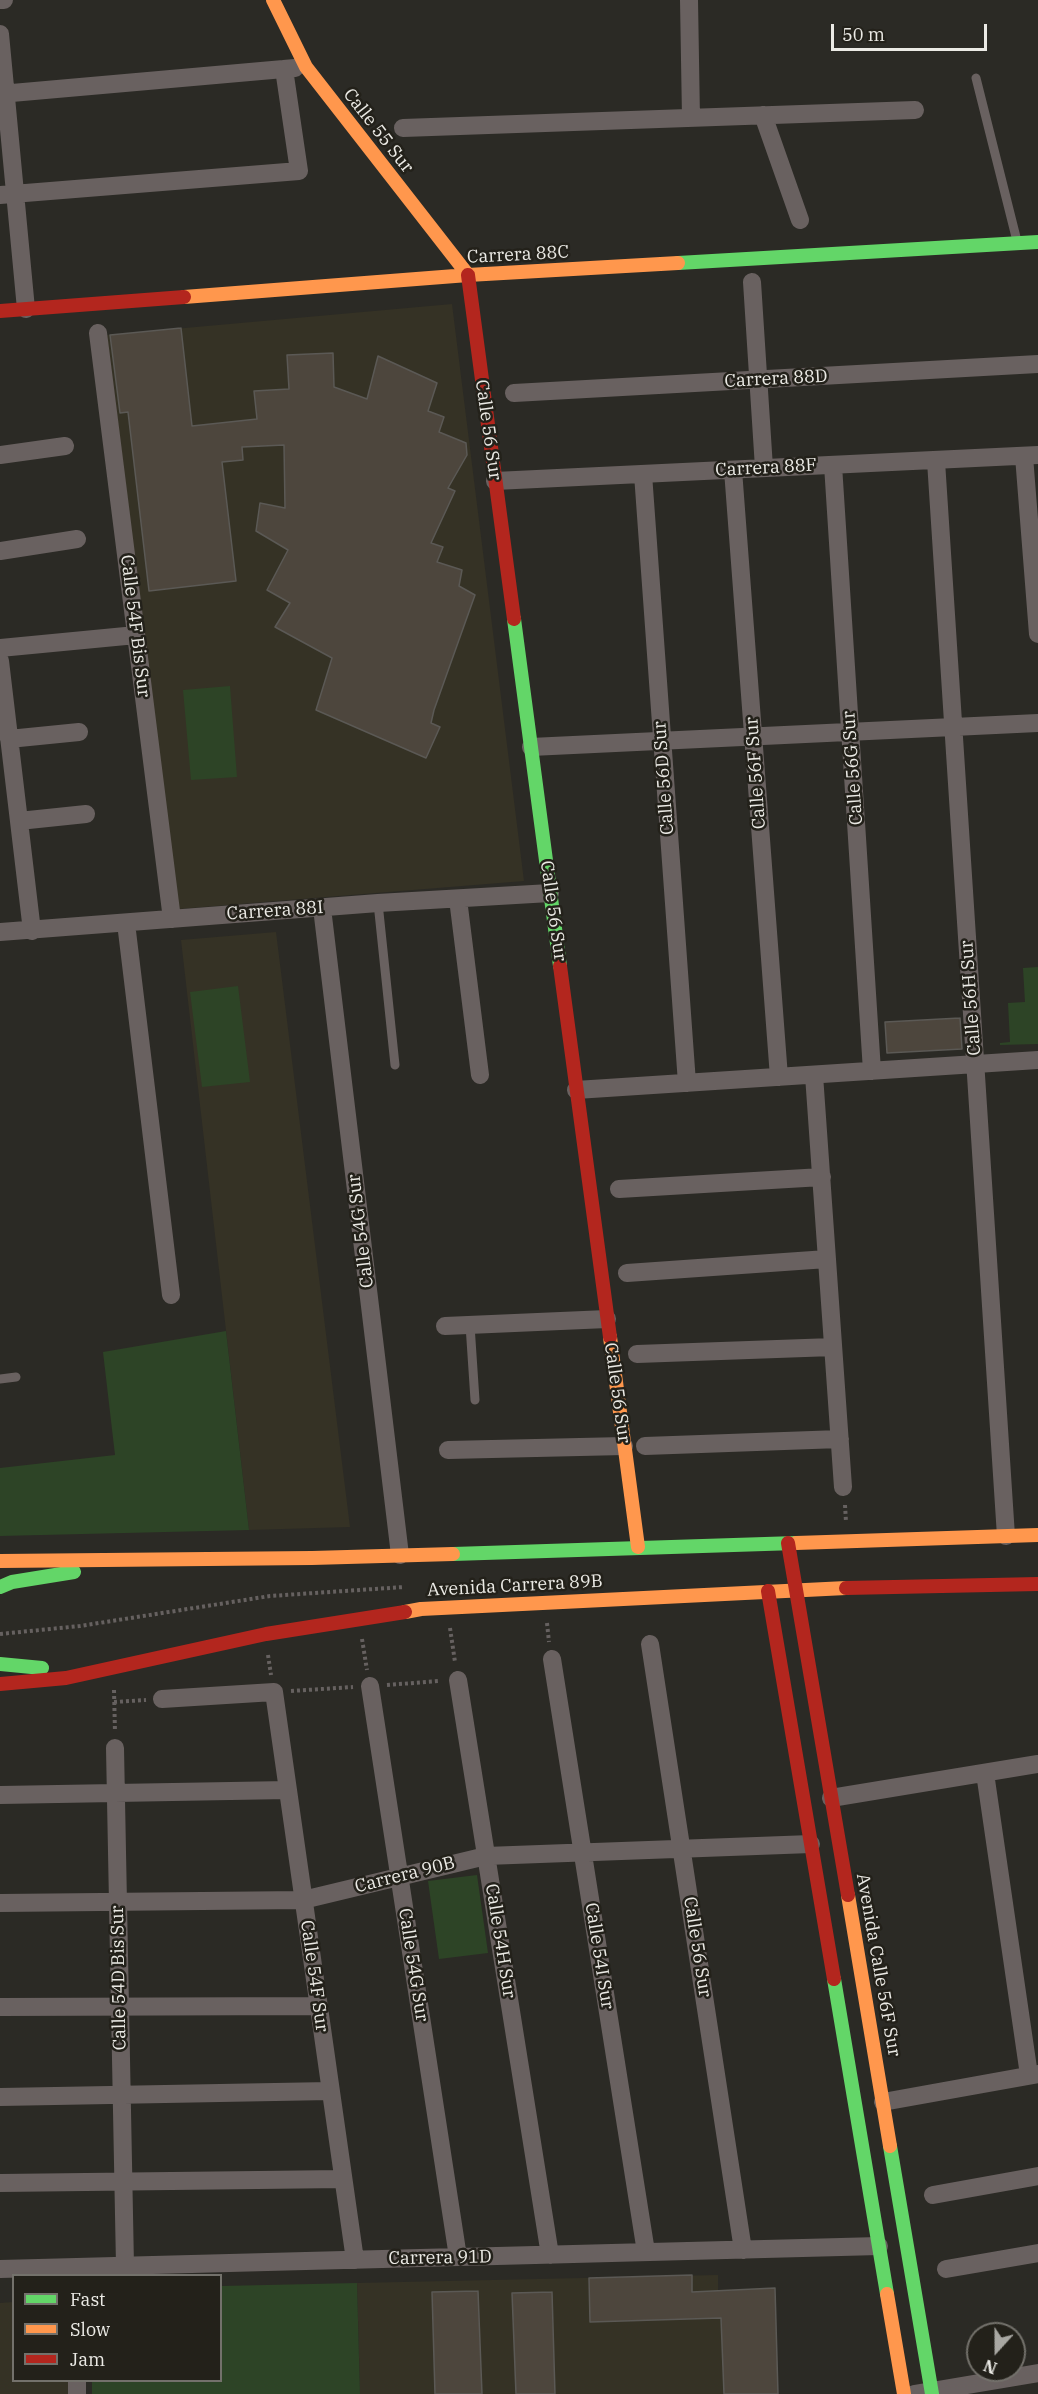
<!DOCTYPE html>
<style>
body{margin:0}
#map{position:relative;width:1038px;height:2394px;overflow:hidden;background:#2b2a25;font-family:"IBM Plex Serif",serif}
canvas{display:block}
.legend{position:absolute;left:12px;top:2274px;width:210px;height:108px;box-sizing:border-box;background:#23211a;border:2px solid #73716b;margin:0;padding:8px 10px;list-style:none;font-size:18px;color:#ebeae5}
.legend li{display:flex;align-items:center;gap:12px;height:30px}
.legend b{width:30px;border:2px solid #73716b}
.north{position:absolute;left:966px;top:2322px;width:60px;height:60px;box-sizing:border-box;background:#23211a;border:2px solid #73716b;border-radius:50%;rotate:201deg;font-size:16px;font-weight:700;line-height:24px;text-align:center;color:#ebeae5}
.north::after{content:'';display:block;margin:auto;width:21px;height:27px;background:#a8a7a2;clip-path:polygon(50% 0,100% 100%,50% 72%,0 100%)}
.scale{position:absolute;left:831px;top:24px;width:156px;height:27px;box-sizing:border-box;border:3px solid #ebeae5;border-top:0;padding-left:8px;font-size:18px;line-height:21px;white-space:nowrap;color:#ebeae5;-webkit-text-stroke:4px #23211a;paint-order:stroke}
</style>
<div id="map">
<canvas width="1038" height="2394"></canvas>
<ul class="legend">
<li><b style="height:8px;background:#63d668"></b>Fast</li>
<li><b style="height:8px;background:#ff974d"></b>Slow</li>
<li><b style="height:8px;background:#b3261e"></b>Jam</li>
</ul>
<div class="north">N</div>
<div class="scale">50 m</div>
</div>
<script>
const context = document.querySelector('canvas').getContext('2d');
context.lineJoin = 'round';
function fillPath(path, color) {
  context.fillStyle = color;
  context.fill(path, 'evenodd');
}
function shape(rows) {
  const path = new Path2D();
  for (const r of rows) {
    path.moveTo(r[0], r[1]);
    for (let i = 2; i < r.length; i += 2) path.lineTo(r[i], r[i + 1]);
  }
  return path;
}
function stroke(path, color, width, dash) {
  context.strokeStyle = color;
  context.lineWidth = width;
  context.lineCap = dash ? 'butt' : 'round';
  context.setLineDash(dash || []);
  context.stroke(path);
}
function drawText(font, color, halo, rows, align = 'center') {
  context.font = font + ' "IBM Plex Serif",serif';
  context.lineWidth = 5;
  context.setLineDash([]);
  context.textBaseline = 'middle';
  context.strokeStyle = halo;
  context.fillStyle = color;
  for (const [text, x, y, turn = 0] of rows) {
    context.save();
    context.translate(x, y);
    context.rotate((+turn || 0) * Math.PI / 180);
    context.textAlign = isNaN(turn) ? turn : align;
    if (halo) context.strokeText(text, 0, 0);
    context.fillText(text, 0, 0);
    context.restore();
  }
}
fillPath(shape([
 [452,304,524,881,178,909,107,335],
 [276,932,350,1527,249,1530,181,940],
 [718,2275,718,2290,775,2288,778,2394,360,2394,357,2283],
 [13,2302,14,2380,68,2381,69,2394,0,2394,0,2303]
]), '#353225');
fillPath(shape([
 [230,686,237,777,191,780,183,690],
 [1038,967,1038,1044,1000,1045,1000,1043,1010,1042,1008,1003,1025,1002,1023,968],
 [238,986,250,1082,202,1087,190,992],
 [226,1331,249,1530,0,1536,0,1468,115,1455,103,1352],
 [477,1875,488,1953,439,1959,428,1881],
 [357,2283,360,2394,92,2394,92,2381,220,2380,221,2286]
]), '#2d4426');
const building = shape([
 [181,328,192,426,257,419,254,391,289,389,287,355,333,353,334,387,367,399,378,356,437,383,428,411,444,417,439,432,466,443,467,455,448,488,455,491,431,543,443,547,437,562,462,570,459,586,475,595,434,710,431,723,440,727,426,758,316,710,332,658,275,627,290,603,267,590,288,550,256,531,260,503,285,508,284,445,242,447,243,460,222,462,236,581,149,591,128,412,120,413,110,335,181,328],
 [960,1018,962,1049,887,1053,885,1022,960,1018],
 [692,2275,692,2292,775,2288,778,2394,724,2394,721,2318,590,2322,589,2278,692,2275],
 [478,2291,482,2394,435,2394,432,2292,478,2291],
 [552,2292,555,2394,516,2394,512,2293,552,2292]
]);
fillPath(building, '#4d463d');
stroke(building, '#5b5955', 1.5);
stroke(shape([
 [845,1505,846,1522],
 [547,1623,549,1642],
 [450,1628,455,1662],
 [0,1634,80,1626,270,1596,404,1587],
 [362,1639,367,1670],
 [268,1655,271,1675],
 [387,1685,439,1681],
 [114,1690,115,1732],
 [291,1691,353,1687],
 [114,1702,146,1700]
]), '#666160', 4, [3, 3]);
stroke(shape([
 [976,78,1017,241],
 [378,903,395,1065],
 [470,1325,475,1400],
 [0,1379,16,1377]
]), '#696160', 9);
stroke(shape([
 [0,0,4,0],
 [689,0,691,118],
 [0,34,26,309],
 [0,94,295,68],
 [763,115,800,220],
 [403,128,915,110],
 [0,195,299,171,284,69],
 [752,282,764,468],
 [98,333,172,919],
 [514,393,1038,364],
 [0,455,65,446],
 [1024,456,1038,634],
 [936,461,1006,1536],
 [833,465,872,1071],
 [733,470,779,1077],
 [643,474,687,1083],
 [495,481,1038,455],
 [0,551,77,539],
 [0,648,136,635],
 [0,661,32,931],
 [9,739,79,732],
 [531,747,1038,723],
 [19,821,86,814],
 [458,899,480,1075],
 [322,908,400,1555],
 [126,923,171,1295],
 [0,932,378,903,550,893],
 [814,1075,843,1487],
 [576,1090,1038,1060],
 [619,1189,822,1177],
 [627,1273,827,1259],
 [445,1326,607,1319],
 [637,1354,833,1347],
 [645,1446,840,1439],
 [448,1450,624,1446],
 [650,1644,743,2250],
 [552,1659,646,2252],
 [458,1680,550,2255],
 [370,1686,458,2257],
 [162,1699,274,1692,355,2260],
 [115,1748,125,2266],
 [985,1773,1029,2075],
 [0,1795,288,1790],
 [831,1798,1038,1764],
 [0,1903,303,1900,486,1856,811,1844],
 [0,2007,318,2006],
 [0,2097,330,2091],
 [883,2102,1038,2074],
 [0,2183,343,2179],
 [933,2195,1038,2176],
 [0,2269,879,2246],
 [946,2269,1038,2253],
 [77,2380,77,2394],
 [914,2394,1038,2373]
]), '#696160', 18);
stroke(shape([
 [678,263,1038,242],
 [514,619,560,966],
 [453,1554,796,1543],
 [0,1587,12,1582,74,1572],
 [0,1664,42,1668],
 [834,1979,887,2294],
 [890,2146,932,2394]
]), '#63d668', 14);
stroke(shape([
 [273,0,306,67,468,275],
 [184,297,468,275,678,263],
 [610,1337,638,1547],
 [796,1543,1038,1535],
 [0,1561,312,1558,453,1554],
 [405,1612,421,1609,846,1588],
 [848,1895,890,2146],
 [887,2294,904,2394]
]), '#ff974d', 14);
stroke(shape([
 [468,275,514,619],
 [0,311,184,297],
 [560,966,610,1337],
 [788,1543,848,1895],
 [846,1588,1038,1584],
 [768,1591,834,1979],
 [0,1684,66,1678,266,1634,405,1612]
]), '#b3261e', 14);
drawText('18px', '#ebeae5', '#23211a', [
 ["Calle 55 Sur",378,131,52],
 ["Carrera 88C",518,255,-3],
 ["Carrera 88D",776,379,-3],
 ["Calle 56 Sur",488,430,82],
 ["Carrera 88F",766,468,-3],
 ["Calle 54F Bis Sur",135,626,83],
 ["Calle 56G Sur",853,768,-94],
 ["Calle 56F Sur",756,773,-94],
 ["Calle 56D Sur",664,778,-94],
 ["Carrera 88I",275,911,-4],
 ["Calle 56 Sur",553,911,82],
 ["Calle 56H Sur",971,998,-94],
 ["Calle 54G Sur",361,1231,-97],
 ["Calle 56 Sur",617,1393,82],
 ["Avenida Carrera 89B",515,1586,-3],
 ["Carrera 90B",405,1875,-14],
 ["Calle 54H Sur",500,1941,81],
 ["Calle 56 Sur",697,1947,81],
 ["Calle 54I Sur",599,1956,81],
 ["Calle 54G Sur",413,1965,81],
 ["Avenida Calle 56F Sur",878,1965,80],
 ["Calle 54F Sur",314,1976,82],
 ["Calle 54D Bis Sur",119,1978,-91],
 ["Carrera 91D",440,2258,-1]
]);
</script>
